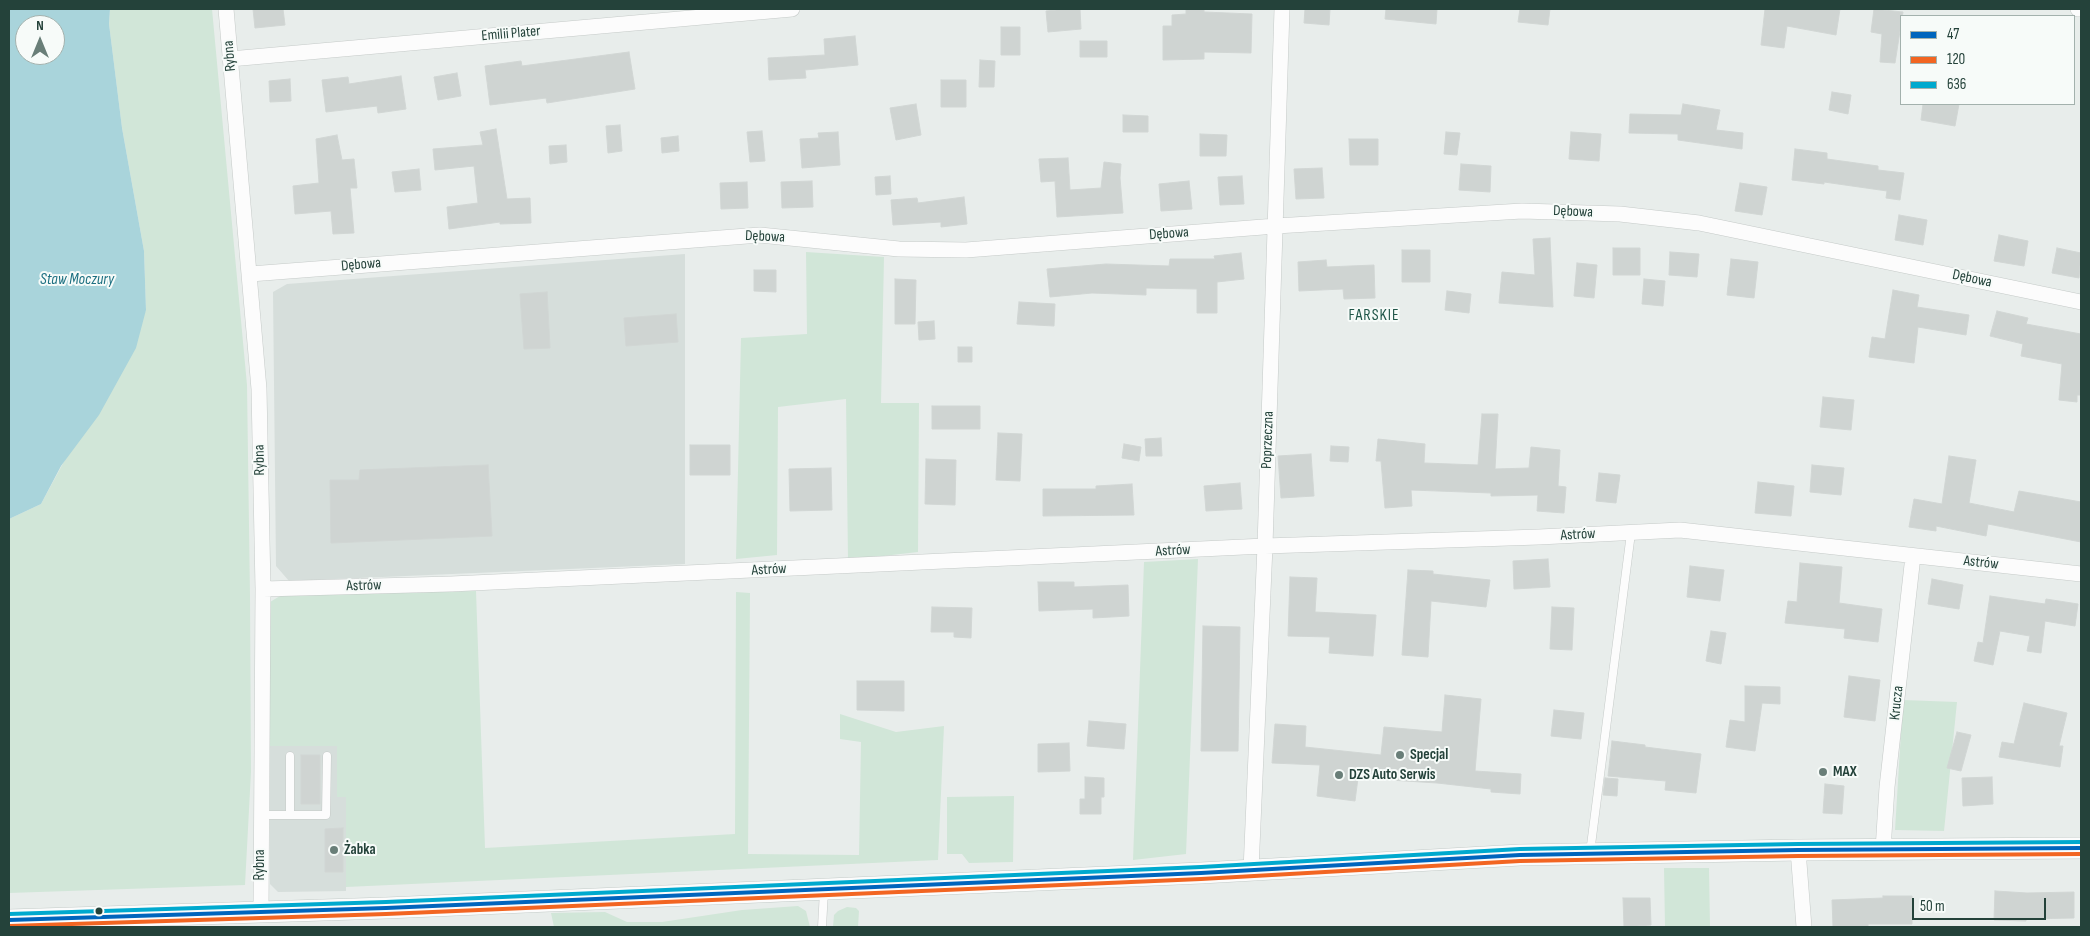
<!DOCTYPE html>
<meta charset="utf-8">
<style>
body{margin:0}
#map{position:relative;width:2090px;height:936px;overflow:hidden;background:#e8edeb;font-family:"Sofia Sans Condensed",sans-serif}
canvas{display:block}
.frame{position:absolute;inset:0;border:10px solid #24423a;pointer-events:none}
.legend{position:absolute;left:1900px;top:15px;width:175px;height:90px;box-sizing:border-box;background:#f7fbf9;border:1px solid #a3b1ad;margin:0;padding:6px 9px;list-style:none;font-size:15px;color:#24423a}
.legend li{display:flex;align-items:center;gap:10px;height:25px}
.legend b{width:25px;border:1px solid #a3b1ad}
.north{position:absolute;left:15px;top:15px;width:50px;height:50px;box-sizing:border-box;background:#f7fbf9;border:1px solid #a3b1ad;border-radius:50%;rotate:0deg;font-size:14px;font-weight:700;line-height:20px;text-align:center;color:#24423a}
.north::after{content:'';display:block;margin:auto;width:18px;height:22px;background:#697e78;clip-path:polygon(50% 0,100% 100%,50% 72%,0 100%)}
.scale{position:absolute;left:1912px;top:898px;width:134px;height:22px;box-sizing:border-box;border:2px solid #24423a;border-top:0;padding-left:6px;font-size:15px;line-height:18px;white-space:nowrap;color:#24423a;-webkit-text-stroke:4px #f7fbf9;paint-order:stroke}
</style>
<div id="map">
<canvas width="2090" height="936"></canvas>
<div class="frame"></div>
<ul class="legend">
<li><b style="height:6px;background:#0065bd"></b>47</li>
<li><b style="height:6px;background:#f26522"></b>120</li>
<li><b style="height:6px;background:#00a9ce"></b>636</li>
</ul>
<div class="north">N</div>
<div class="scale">50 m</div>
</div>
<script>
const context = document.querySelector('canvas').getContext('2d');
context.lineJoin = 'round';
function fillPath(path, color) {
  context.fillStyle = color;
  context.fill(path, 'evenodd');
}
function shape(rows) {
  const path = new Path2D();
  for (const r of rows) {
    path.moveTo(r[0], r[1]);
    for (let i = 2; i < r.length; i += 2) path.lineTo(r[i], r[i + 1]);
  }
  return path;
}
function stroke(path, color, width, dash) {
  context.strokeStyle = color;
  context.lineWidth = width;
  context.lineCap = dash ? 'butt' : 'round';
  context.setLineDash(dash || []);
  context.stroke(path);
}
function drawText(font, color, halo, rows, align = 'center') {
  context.font = font + ' "Sofia Sans Condensed",sans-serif';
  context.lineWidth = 4;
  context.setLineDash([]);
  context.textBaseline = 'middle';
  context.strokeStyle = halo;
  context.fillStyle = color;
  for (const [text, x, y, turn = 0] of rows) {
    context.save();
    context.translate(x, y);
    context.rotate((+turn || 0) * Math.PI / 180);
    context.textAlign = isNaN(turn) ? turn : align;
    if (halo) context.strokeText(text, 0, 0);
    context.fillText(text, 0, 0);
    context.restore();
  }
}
fillPath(shape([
 [685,254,685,564,289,581,276,566,273,292,287,284],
 [270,746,337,746,337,797,346,797,346,891,278,892,270,884]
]), '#d6dedb');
fillPath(shape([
 [110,9,212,9,247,385,250,596,251,772,245,885,9,893,9,519,41,504,146,310,144,251,122,128,109,24],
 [806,252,884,257,881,403,919,403,918,552,848,560,846,399,778,407,777,555,736,559,741,338,807,334],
 [1198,559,1186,854,1133,860,1144,562],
 [476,591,485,848,735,834,736,592,750,593,748,854,859,855,861,742,840,739,840,714,896,732,944,726,938,860,346,887,346,797,337,797,337,746,270,746,270,602,280,596,293,595],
 [1903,700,1957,702,1944,831,1895,830],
 [1014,796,1013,862,969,863,962,854,947,854,947,797],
 [1664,868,1709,868,1710,927,1665,927],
 [798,906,806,911,810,927,554,927,551,913,605,912,627,922,662,922,742,910],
 [847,907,856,908,859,911,858,927,833,927,834,915,838,911]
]), '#d1e6d8');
fillPath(shape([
 [9,9,110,9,109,24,122,128,144,251,146,310,136,348,99,415,61,466,41,504,9,519],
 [25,25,55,25,55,55,25,55]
]), '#a9d4db');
const building = shape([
 [253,9,283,9,285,25,255,28,253,9],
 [1066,9,1080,9,1081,29,1048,32,1046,11,1066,9],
 [1186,9,1204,9,1204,12,1252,14,1251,53,1204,52,1204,59,1163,60,1163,26,1172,26,1172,15,1186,14,1186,9],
 [1305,9,1330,9,1329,25,1304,23,1305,9],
 [1386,9,1437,9,1436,24,1385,19,1386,9],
 [1520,9,1550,9,1548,25,1518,22,1520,9],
 [1765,9,1840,9,1836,35,1787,26,1784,48,1761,45,1765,9],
 [1874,9,1903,12,1895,63,1880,62,1882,34,1871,32,1874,9],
 [1001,27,1020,27,1020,55,1001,55,1001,27],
 [855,36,858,65,805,70,806,78,769,80,768,58,825,55,824,39,855,36],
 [1080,41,1107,41,1107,57,1080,57,1080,41],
 [629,52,635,89,547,103,546,98,490,105,485,66,521,61,522,66,629,52],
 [980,60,995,61,994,87,979,87,980,60],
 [457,73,461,96,438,100,434,77,457,73],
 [401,76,406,109,378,113,377,106,326,112,322,80,348,77,349,84,401,76],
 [290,79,291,101,270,102,269,81,290,79],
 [941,80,966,80,966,107,941,107,941,80],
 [1832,92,1851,95,1848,114,1829,110,1832,92],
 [916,104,921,135,896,140,890,108,916,104],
 [1683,104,1720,110,1716,130,1743,133,1742,149,1678,140,1678,134,1629,133,1630,114,1681,115,1683,104],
 [1923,104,1959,104,1955,126,1921,120,1923,104],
 [1123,115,1148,116,1148,132,1123,132,1123,115],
 [620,125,622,151,608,153,606,126,620,125],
 [496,129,507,199,530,198,531,223,500,224,500,222,449,229,447,207,478,203,474,166,435,170,433,149,483,145,480,132,496,129],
 [762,131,765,161,750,162,747,132,762,131],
 [838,132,840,165,802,168,800,139,819,138,818,133,838,132],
 [1446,132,1460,133,1457,155,1444,154,1446,132],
 [1571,132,1601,134,1599,161,1569,159,1571,132],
 [1200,134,1227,135,1226,156,1200,156,1200,134],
 [337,135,342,160,354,159,357,188,350,188,354,233,333,234,331,211,295,214,293,186,319,183,316,139,337,135],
 [678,136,679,151,662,153,661,138,678,136],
 [1349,139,1378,139,1378,165,1350,165,1349,139],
 [566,145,567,162,550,164,549,146,566,145],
 [1795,149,1827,153,1827,159,1878,166,1878,170,1904,173,1900,200,1886,198,1887,191,1824,182,1824,184,1792,180,1795,149],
 [1068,158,1070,190,1101,188,1104,162,1121,164,1120,178,1123,213,1057,217,1055,181,1041,182,1039,159,1068,158],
 [1461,164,1491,166,1490,192,1459,190,1461,164],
 [1322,168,1324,198,1296,199,1294,169,1322,168],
 [419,169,421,190,395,192,392,172,419,169],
 [890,176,891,194,876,195,875,177,890,176],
 [1242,176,1244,204,1220,205,1218,177,1242,176],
 [812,181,813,207,782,208,781,182,812,181],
 [1189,181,1192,209,1161,211,1159,184,1189,181],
 [747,182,748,208,721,209,720,183,747,182],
 [1740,183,1767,187,1762,215,1735,211,1740,183],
 [964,197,967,224,941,227,941,222,893,225,891,200,917,198,918,203,964,197],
 [1899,215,1927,220,1923,245,1895,240,1899,215],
 [1999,235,2028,241,2024,266,1994,261,1999,235],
 [1550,238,1553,307,1499,303,1502,272,1535,275,1533,239,1550,238],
 [1613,248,1640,248,1640,275,1613,275,1613,248],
 [2057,248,2081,253,2079,278,2052,273,2057,248],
 [1402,250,1430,250,1430,282,1402,282,1402,250],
 [1670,252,1699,254,1697,277,1669,275,1670,252],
 [1241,253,1244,279,1217,282,1217,313,1197,313,1197,289,1146,288,1146,295,1092,293,1050,297,1047,269,1106,264,1169,266,1170,259,1215,259,1214,256,1241,253],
 [1731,259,1758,262,1754,298,1727,295,1731,259],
 [1326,260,1327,267,1374,265,1375,298,1344,299,1343,289,1299,291,1298,262,1326,260],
 [1577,263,1597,265,1594,298,1574,296,1577,263],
 [754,270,776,270,776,292,754,291,754,270],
 [895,279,916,280,915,324,895,324,895,279],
 [1644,279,1665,281,1663,306,1642,304,1644,279],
 [1893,290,1919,295,1917,307,1969,315,1966,335,1918,327,1914,363,1869,357,1872,337,1885,339,1893,290],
 [1447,291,1471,294,1469,313,1445,310,1447,291],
 [547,292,550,348,524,349,520,294,547,292],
 [1019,302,1055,304,1054,326,1017,324,1019,302],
 [1997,311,2028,318,2026,324,2081,334,2081,395,2077,395,2077,402,2059,400,2062,364,2021,356,2023,344,1990,336,1997,311],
 [676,314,678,342,626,346,624,318,676,314],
 [934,321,935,339,919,340,918,322,934,321],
 [958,347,972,347,972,362,958,362,958,347],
 [1823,397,1854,400,1851,430,1820,427,1823,397],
 [932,406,980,406,980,429,932,429,932,406],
 [1482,414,1498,414,1495,469,1529,468,1531,447,1560,450,1558,486,1566,487,1564,513,1537,511,1538,495,1491,496,1491,493,1411,490,1412,506,1385,508,1381,461,1376,461,1378,439,1425,444,1424,463,1478,465,1482,414],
 [998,433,1022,434,1020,481,996,480,998,433],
 [1161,438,1162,456,1146,456,1145,439,1161,438],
 [1124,444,1141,447,1139,461,1122,458,1124,444],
 [690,445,730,445,730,475,690,475,690,445],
 [1331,446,1349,447,1348,462,1330,461,1331,446],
 [1311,454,1314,496,1281,498,1278,456,1311,454],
 [1949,456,1976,460,1969,503,2014,512,2019,491,2081,502,2081,542,1988,524,1986,536,1936,526,1936,531,1909,527,1914,499,1942,504,1949,456],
 [926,459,956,460,955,505,925,504,926,459],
 [488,465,492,536,331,543,330,480,359,480,360,470,488,465],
 [1812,465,1844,468,1841,495,1810,492,1812,465],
 [831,468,832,510,790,511,789,469,831,468],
 [1599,473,1620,475,1616,503,1596,501,1599,473],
 [1758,482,1794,486,1791,516,1755,513,1758,482],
 [1240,483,1242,509,1206,511,1204,486,1240,483],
 [1132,484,1134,515,1043,516,1043,489,1096,489,1096,486,1132,484],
 [1548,559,1550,587,1514,589,1513,561,1548,559],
 [1800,563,1842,567,1839,603,1882,609,1878,642,1844,638,1845,629,1785,623,1788,601,1797,602,1800,563],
 [1690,566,1724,570,1720,601,1687,597,1690,566],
 [1408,570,1433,571,1433,574,1490,580,1486,607,1431,601,1428,657,1402,655,1408,570],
 [1290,577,1317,578,1315,612,1376,615,1373,656,1329,653,1330,637,1288,636,1290,577],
 [1932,579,1963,585,1959,609,1928,604,1932,579],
 [1038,582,1074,582,1074,587,1128,585,1129,616,1093,618,1093,609,1039,611,1038,582],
 [1990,596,2045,604,2046,599,2078,604,2075,626,2045,621,2041,653,2027,651,2030,636,2000,631,1993,665,1974,661,1978,642,1983,643,1990,596],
 [932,607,972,608,971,638,954,637,954,632,931,632,932,607],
 [1552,607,1574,608,1572,650,1550,649,1552,607],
 [1203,626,1240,627,1238,751,1201,751,1203,626],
 [1711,631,1726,633,1721,664,1706,661,1711,631],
 [1849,676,1880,680,1875,721,1844,717,1849,676],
 [857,681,904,681,904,711,857,710,857,681],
 [1745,686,1780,687,1780,704,1762,703,1755,751,1726,747,1730,720,1745,722,1745,686],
 [1445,695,1481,699,1475,771,1521,774,1520,794,1491,792,1491,789,1437,783,1358,778,1355,801,1317,796,1320,765,1272,763,1275,724,1306,726,1305,747,1381,755,1384,727,1442,732,1445,695],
 [2024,703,2067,713,2059,746,2063,746,2060,767,1999,757,2002,742,2014,744,2024,703],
 [1554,710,1584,713,1581,739,1551,736,1554,710],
 [1089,721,1126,724,1124,749,1087,746,1089,721],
 [1957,732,1971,735,1961,771,1947,768,1957,732],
 [1612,741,1645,745,1645,747,1701,754,1696,793,1665,790,1666,781,1608,776,1612,741],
 [1069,743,1070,771,1038,772,1038,744,1069,743],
 [301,755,320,755,320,804,301,804,301,755],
 [1085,777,1104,778,1104,797,1101,797,1101,814,1080,814,1080,799,1085,799,1085,777],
 [1992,777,1993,804,1963,806,1962,778,1992,777],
 [1605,778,1618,779,1617,796,1603,795,1605,778],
 [1825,784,1844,786,1842,814,1823,813,1825,784],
 [343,828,343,872,325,872,325,829,343,828],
 [1995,891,2027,893,2074,892,2074,918,2026,919,2026,921,1994,920,1995,891],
 [1883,896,1912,896,1912,924,1868,924,1868,927,1833,927,1832,900,1883,898,1883,896],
 [1623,898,1650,898,1651,925,1624,927,1623,898]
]);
fillPath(building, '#cfd4d2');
stroke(building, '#d1d6d4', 1);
const service = shape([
 [260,815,326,815,327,756],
 [290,815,290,756],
 [1590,853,1631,533],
 [822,927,824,891]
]);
const minor = shape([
 [226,9,259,389,263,589,261,912],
 [2078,9,2081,9],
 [230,59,792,9],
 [250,274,760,235,899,249,966,250,1276,226,1522,211,1620,214,1699,223,2081,302],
 [263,589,451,584,1265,546,1539,537,1680,530,2081,574],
 [1798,850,1804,927],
 [1883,850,1887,787,1913,556],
 [1251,870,1265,546,1282,9]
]);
const secondary = shape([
 [9,920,386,908,1201,873,1520,855,1798,850,2081,848]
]);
stroke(service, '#c5cac8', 9);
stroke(minor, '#c5cac8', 16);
stroke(secondary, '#c3cbc8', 22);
stroke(service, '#fcfcfc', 8);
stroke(minor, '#fcfcfc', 15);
stroke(secondary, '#fcfcfc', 21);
stroke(shape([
 [9,920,386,908,1201,873,1520,855,1798,850,2081,848]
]), '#0065bd', 4);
stroke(shape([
 [9,926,386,914,1201,879,1520,861,1798,856,2081,854]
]), '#f26522', 4);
stroke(shape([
 [9,914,386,902,1201,867,1520,849,1798,844,2081,842]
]), '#00a9ce', 4);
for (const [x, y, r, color] of [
 [1400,755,5,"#697e78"],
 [1823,772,5,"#697e78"],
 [1339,775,5,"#697e78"],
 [334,850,5,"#697e78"],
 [99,911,4.5,"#24423a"]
]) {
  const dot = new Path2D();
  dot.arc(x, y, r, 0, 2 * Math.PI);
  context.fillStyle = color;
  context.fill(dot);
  stroke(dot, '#f7fbf9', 2);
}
drawText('15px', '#24423a', '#f7fbf9', [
 ["Emilii Plater",511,34,-5],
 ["Rybna",230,56,-95],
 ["Dębowa",1573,212,2],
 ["Dębowa",1169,234,-4],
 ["Dębowa",765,237,2],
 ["Dębowa",361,265,-5],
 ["Dębowa",1972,279,12],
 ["Poprzeczna",1268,440,-88],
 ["Rybna",260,460,-91],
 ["Astrów",1578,535,-3],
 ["Astrów",1173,551,-3],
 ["Astrów",1981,563,6],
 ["Astrów",769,570,-3],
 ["Astrów",364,586,-2],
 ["Krucza",1897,703,-84],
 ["Rybna",260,865,-90]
]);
drawText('bold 15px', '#24423a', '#f7fbf9', [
 ["Specjal",1410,755],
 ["MAX",1833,772],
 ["DZS Auto Serwis",1349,775],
 ["Żabka",344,850]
], 'left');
drawText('italic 16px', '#1c6f80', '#f7fbf9', [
 ["Staw Moczury",77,280]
]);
context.letterSpacing = '1px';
drawText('16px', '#1f5548', '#f7fbf9', [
 ["FARSKIE",1374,316]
]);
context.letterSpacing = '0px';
</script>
